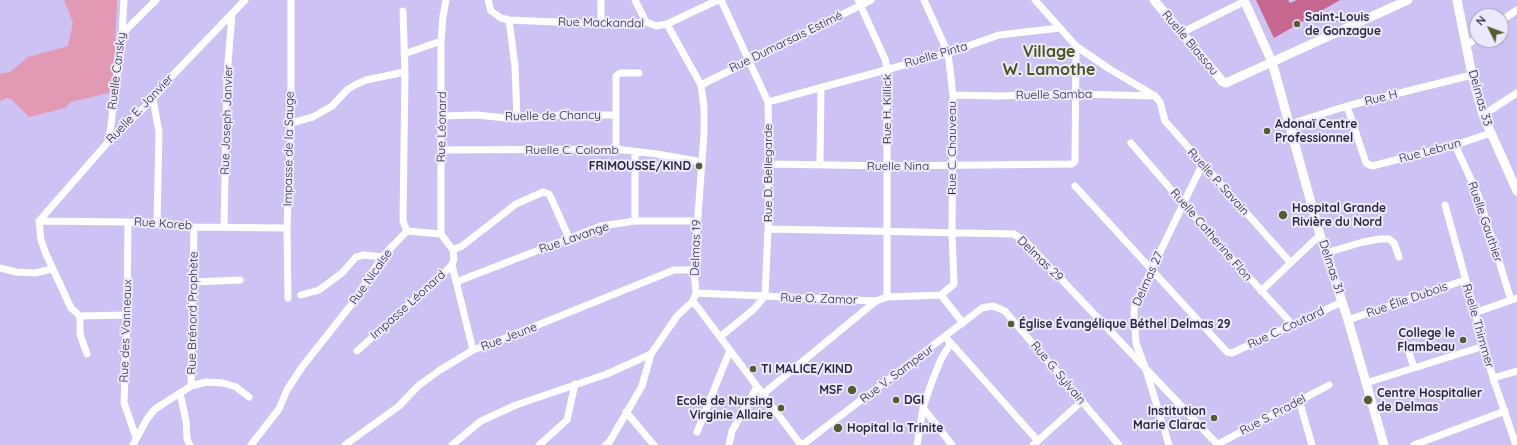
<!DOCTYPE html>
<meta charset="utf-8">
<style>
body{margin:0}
#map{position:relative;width:1517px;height:445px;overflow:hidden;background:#cec2f5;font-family:Quicksand,sans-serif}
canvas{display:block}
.north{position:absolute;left:1469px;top:8px;width:40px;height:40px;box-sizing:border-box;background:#ece8fd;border:1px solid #a09cb0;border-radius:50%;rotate:312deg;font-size:11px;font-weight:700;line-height:16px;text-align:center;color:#2d293c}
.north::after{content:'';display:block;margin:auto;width:14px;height:18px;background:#565c2b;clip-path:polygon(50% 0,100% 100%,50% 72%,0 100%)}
</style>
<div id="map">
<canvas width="1517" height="445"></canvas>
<div class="north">N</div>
</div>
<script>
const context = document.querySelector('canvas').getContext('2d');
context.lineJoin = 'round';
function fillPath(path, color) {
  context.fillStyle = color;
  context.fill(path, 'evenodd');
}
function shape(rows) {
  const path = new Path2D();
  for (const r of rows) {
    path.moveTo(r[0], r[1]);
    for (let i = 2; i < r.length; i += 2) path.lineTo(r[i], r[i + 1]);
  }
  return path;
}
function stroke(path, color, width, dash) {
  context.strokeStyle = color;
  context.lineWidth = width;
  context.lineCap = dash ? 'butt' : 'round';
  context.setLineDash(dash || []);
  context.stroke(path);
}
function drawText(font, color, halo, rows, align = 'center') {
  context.font = font + ' Quicksand,sans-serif';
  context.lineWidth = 4;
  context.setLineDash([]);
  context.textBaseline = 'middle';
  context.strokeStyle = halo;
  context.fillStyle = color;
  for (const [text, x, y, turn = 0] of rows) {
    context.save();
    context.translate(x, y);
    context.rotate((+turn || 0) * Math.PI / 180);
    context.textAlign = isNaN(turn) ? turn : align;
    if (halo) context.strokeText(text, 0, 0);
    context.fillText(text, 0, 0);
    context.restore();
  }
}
fillPath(shape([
 [64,0,117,0,113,92,71,102,65,108,29,117,12,100,7,98,0,101,0,74,10,72,28,57,68,46,73,23]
]), '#e199b4');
fillPath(shape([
 [1256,0,1288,0,1290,3,1297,0,1340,0,1274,38]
]), '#c7668e');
stroke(shape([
 [446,0,443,16,441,41,441,234,453,250],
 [488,0,491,11,501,18,509,20,601,24,646,22,656,26,667,24,718,0],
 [601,0,601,24],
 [635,0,646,22],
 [858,0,885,59,887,69,887,297],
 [924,0,948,53,953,95,952,233,954,284,941,295],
 [1035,0,1076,46,1108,68,1155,96,1160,102,1165,121,1290,262],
 [509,20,515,66,517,119],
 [1501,21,1517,10],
 [1181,33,1245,1],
 [122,34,156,0],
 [1467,45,1477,38],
 [404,54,441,41],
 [701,85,871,0],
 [953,95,999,96,1077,94,1155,96],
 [153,99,159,132,157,224],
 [768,102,948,53,999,35,1060,28],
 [1347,106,1366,163,1372,166,1455,145,1491,133],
 [1483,115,1517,93],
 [442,116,476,115,517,119,536,118,560,115,616,115],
 [291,123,313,117,332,106,348,89,357,84,366,80,405,72],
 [1290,124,1347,106,1472,75],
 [109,141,122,34,124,0],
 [1131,143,1213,238,1293,325],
 [1455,145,1479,197,1511,300],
 [616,149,616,76,620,73,639,73],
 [442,150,616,149,657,154,702,162],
 [635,152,635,221],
 [769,164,888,166,1072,164,1075,161,1076,46],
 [820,164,821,88],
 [1075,186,1227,352,1232,353,1342,302],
 [1445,205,1493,378,1516,445],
 [39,221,109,141,153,99,172,76,245,0],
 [39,221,128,222,194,227,287,228],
 [39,221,41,240,46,254,71,308,80,316,127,315],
 [128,222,127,315,124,403,136,437],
 [224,226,227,76,232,14],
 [768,229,1014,234,1027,243,1218,445],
 [407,231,441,234],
 [1326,253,1363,242,1380,239,1389,239,1394,243,1399,257],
 [452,265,473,350],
 [0,268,16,272,35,273,52,269],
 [193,282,240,280],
 [456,282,601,226,635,221,697,221],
 [1261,291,1320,235],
 [696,293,876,301,887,297,941,295],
 [301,295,319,290,342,273,356,257,364,255,382,257],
 [941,295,963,323],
 [288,298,287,228,291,123,291,0],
 [693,301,801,445],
 [1474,313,1517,298],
 [80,316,80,334,87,354],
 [1348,320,1465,280],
 [720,337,754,309,765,296,768,229,769,164,768,102,721,0],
 [951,343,1038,441],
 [357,351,447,270,452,265,454,259,453,250,462,246,516,204,543,192,549,194,553,202,569,238],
 [1414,368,1409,352,1414,345],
 [1493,378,1517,371],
 [1366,383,1484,346],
 [191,386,206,382,223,383,236,387,249,397],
 [180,393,186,421,187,439,190,445],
 [763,394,876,301],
 [1299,400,1312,445],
 [923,408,952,445],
 [626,412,654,445],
 [697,432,730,350],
 [1218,444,1329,385],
 [133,445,147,419,155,409,191,386,194,227],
 [251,445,279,409,287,390,302,367,351,305,382,257,407,231,403,221,405,72,403,11],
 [345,445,399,406,418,386,440,370,473,350,503,339,674,270,694,270],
 [452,445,481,421,516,405,607,374,651,354],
 [539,445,567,420,575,384],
 [606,445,610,441,642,386,651,354,677,316,693,301,696,293,694,270,704,133,704,108,701,85,667,24],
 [729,445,732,431,757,387],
 [802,445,982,308,993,306,1005,311,1119,445],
 [917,445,923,408,931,384,941,359,951,343,948,340],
 [1033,445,1081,402],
 [1169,445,1146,370,1136,343,1134,313,1135,304,1202,165],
 [1414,445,1505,411]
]), '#fff', 7);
stroke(shape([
 [1154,0,1223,82,1226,83,1408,0],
 [1244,0,1272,62,1320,235,1348,320,1384,445],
 [1457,0,1472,75,1483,115,1517,191]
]), '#fff', 9);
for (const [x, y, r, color] of [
 [1297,24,4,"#565c2b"],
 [1267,131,4,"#565c2b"],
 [699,166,4,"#565c2b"],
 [1283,215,5,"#565c2b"],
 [1011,324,4,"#565c2b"],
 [1463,340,4,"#565c2b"],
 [753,369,4,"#565c2b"],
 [852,390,5,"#565c2b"],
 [896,400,4,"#565c2b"],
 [1368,400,5,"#565c2b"],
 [781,408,4,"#565c2b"],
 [1214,418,4,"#565c2b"],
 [838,428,5,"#565c2b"]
]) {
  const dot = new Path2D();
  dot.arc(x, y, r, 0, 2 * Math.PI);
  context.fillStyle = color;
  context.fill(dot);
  stroke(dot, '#ece8fd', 1.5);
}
drawText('bold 12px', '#2d293c', '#ece8fd', [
 ["Saint-Louis",1305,17],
 ["de Gonzague",1305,31],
 ["Adonaï Centre",1275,124],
 ["Professionnel",1275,138],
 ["FRIMOUSSE/KIND",691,166,"right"],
 ["Hospital Grande",1292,208],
 ["Rivière du Nord",1292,222],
 ["Église Évangélique Béthel Delmas 29",1019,324],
 ["College le",1455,333,"right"],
 ["Flambeau",1455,347,"right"],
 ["TI MALICE/KIND",761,369],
 ["MSF",843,390,"right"],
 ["Centre Hospitalier",1377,393],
 ["de Delmas",1377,407],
 ["DGI",904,400],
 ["Ecole de Nursing",773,401,"right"],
 ["Virginie Allaire",773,415,"right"],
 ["Institution",1206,411,"right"],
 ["Marie Clarac",1206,425,"right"],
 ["Hopital la Trinite",847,428]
], 'left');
drawText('12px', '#2d293c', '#ece8fd', [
 ["Rue Mackandal",601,23,1],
 ["Rue Dumarsais Estimé",786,42,-26],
 ["Ruelle Biassou",1190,43,50],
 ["Ruelle Pinta",936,55,-16],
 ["Ruelle Cansky",117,71,-83],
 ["Ruelle Samba",1054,95,-1],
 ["Rue H",1381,98,-14],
 ["Delmas 33",1480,98,74],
 ["Ruelle E. Janvier",140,109,-46],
 ["Rue H. Killick",887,109,-90],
 ["Ruelle de Chancy",553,116,-1],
 ["Rue Joseph Janvier",227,120,-88],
 ["Rue Léonard",442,127,-89],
 ["Rue C. Chauveau",952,148,-90],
 ["Impasse de la Sauge",289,149,-89],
 ["Ruelle C. Colomb",572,150],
 ["Rue Lebrun",1430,151,-15],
 ["Ruelle Nina",898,166],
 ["Rue D. Bellegarde",768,173,-90],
 ["Ruelle P. Savain",1218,182,48],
 ["Ruelle Gauthier",1485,222,71],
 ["Rue Koreb",163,224,4],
 ["Ruelle Catherine Flon",1211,235,49],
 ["Rue Lavange",574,238,-19],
 ["Delmas 19",696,248,-88],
 ["Delmas 29",1040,259,44],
 ["Delmas 31",1331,267,72],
 ["Rue Nicaise",371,277,-55],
 ["Delmas 27",1148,279,-66],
 ["Rue O. Zamor",819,299,2],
 ["Rue Élie Dubois",1407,300,-19],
 ["Impasse Léonard",408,305,-42],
 ["Rue Brénord Prophète",193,313,-89],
 ["Ruelle Thimmer",1478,326,74],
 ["Rue C. Coutard",1286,328,-25],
 ["Rue des Vanneaux",126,331,-88],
 ["Rue Jeune",509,337,-21],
 ["Rue G. Sylvain",1058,373,50],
 ["Rue V. Sampeur",897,374,-37],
 ["Rue S. Pradel",1273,415,-28]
]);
drawText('bold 16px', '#4d531a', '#ece8fd', [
 ["Village",1049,52],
 ["W. Lamothe",1049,70]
]);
</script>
